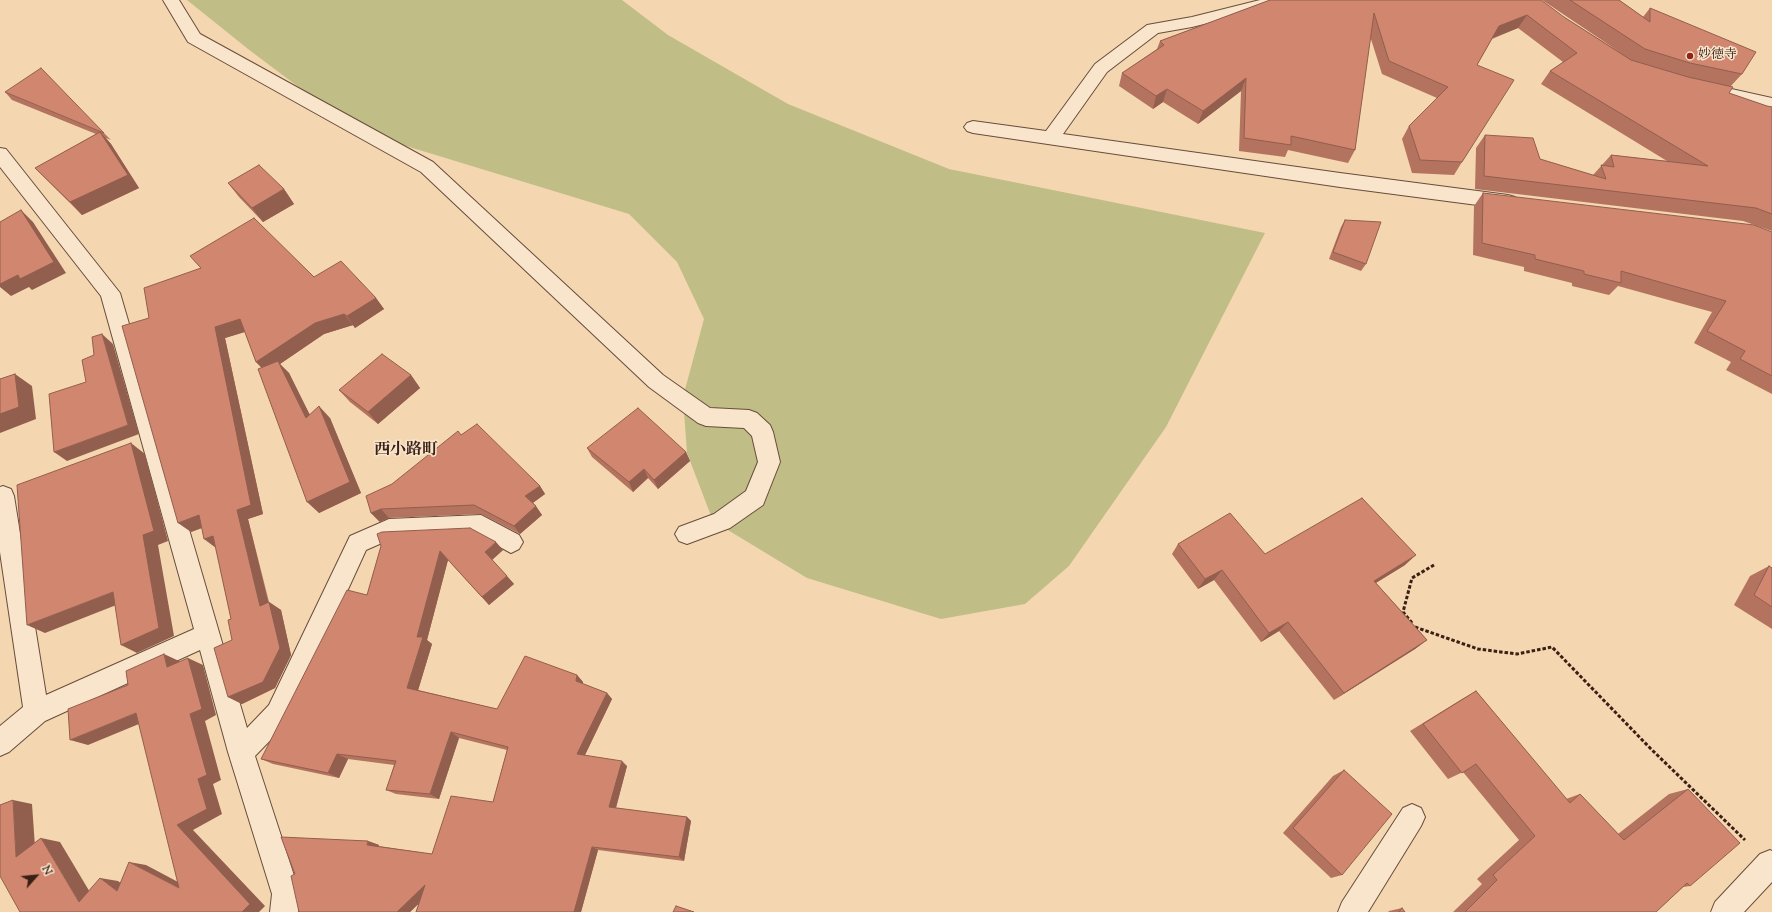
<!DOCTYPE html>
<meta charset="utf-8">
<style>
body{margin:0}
#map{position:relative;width:1772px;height:912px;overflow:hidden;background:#f4d7b0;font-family:"Sorts Mill Goudy",serif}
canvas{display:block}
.north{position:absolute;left:16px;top:856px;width:40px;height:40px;-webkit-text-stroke:3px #f8e5cc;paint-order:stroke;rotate:63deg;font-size:11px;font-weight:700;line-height:16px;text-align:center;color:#3a1f14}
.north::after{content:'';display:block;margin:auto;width:14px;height:18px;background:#3a1f14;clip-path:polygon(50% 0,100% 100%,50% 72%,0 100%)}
</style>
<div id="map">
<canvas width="1772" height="912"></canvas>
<div class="north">N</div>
</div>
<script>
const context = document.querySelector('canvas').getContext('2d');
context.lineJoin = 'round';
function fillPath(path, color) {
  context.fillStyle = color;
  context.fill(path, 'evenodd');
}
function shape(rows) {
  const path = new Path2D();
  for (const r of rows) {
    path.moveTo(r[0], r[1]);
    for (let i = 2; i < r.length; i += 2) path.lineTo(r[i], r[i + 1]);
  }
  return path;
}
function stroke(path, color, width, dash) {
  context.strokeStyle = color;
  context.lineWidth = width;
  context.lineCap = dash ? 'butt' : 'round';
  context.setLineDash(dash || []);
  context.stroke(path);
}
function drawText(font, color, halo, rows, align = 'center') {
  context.font = font + ' "Sorts Mill Goudy","Noto Serif JP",serif';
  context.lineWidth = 3;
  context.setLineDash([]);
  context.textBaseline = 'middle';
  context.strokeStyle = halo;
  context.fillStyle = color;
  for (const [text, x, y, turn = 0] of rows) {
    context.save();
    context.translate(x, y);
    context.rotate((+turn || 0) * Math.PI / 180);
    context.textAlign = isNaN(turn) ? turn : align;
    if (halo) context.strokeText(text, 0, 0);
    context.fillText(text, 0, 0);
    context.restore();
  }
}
fillPath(shape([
 [187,0,622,0,668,35,788,104,949,169,1265,233,1166,427,1069,566,1025,604,941,619,807,578,713,521,687,453,683,397,704,319,677,262,629,214,357,131,248,49]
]), '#c1bd87');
const street = shape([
 [163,0,179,0,200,34,433,162,663,375,710,408,749,410,757,413,770,425,773,432,780,462,763,505,730,528,687,544,679,541,675,534,679,527,714,514,746,491,758,462,752,436,744,428,706,426,698,423,649,387,421,172,188,42,163,0],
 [1260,0,1288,0,1286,4,1280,5,1192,27,1158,33,1107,72,1063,134,1340,173,1508,195,1515,197,1517,202,1515,207,1508,209,1340,187,973,133,967,131,964,127,967,123,973,121,1046,131,1095,64,1147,25,1192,17,1260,0],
 [1709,84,1772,98,1772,110,1703,94,1700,90,1703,86,1709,84],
 [0,148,6,149,120,293,247,728,269,705,350,536,389,519,481,515,519,535,523,542,519,549,511,553,478,535,391,539,366,550,287,723,255,756,300,894,298,912,270,912,272,894,228,752,200,650,45,721,9,752,0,756,0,726,23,707,0,552,0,487,3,486,11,489,14,496,46,695,194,629,101,296,0,167,0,148],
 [1412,804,1421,808,1425,817,1421,826,1368,912,1338,912,1342,902,1403,808,1412,804],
 [1770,850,1772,851,1772,882,1744,912,1711,912,1715,902,1760,854,1770,850]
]);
stroke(street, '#684d3b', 2);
stroke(shape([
 [1412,623,1403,612,1412,578,1434,565],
 [1415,627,1478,649,1517,654,1552,647,1651,749,1745,840]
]), '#3a1f14', 3, [3.5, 2]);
fillPath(street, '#f8e5cc');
fillPath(shape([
 [1270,0,1564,17,1621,53,1542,0,1619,0,1643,17,1650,8,1742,74,1730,87,1729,93,1767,106,1772,107,1772,231,1743,221,1475,189,1476,148,1485,135,1540,159,1593,175,1611,155,1667,161,1541,84,1550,71,1563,62,1518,28,1492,39,1477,65,1462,162,1454,175,1412,173,1402,139,1409,126,1437,98,1382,74,1370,36,1355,150,1348,163,1288,150,1285,157,1239,151,1241,91,1198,124,1163,102,1153,109,1119,86,1122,73,1157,49,1160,41],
 [5,92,104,133,111,140,106,138,111,144,139,188,82,215,35,168,96,134,12,100],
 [228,183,284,189,294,204,263,222,239,197],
 [1483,193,1772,232,1772,394,1726,370,1731,362,1694,343,1712,312,1618,286,1609,295,1572,286,1572,283,1524,271,1524,267,1473,255,1474,206],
 [1345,220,1366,264,1361,271,1329,259,1341,227],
 [190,256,314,277,376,298,384,309,355,328,353,325,324,334,280,364,289,373,309,414,330,418,361,493,319,513,262,368,256,362,245,332,225,338,263,514,248,519,269,602,281,610,291,655,275,688,242,704,228,697,232,640,231,619,216,548,202,528,191,532,149,318,201,268],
 [411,375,420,388,378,424,350,402,339,390],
 [461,435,540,486,545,494,533,503,542,515,520,534,481,514,389,518,380,522,371,513,392,484],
 [587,448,686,452,690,461,658,489,648,478,633,492,592,457],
 [1178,544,1265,554,1405,565,1376,583,1427,640,1415,649,1334,700,1279,631,1261,642,1214,580,1198,589,1172,554],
 [381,546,503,550,492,560,514,584,489,605,448,560,427,640,432,644,418,690,497,709,577,675,583,682,582,684,607,693,612,699,585,755,627,766,616,808,687,817,691,821,684,861,598,850,581,912,416,912,419,903,410,912,368,841,379,845,378,846,432,854,493,802,507,750,459,738,439,799,396,794,386,790,394,765,348,759,339,778,273,764,261,759,367,595],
 [1769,566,1772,568,1772,629,1734,605,1750,576],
 [1476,691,1566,799,1580,794,1618,834,1669,794,1688,789,1690,886,1683,887,1656,912,1453,912,1482,884,1477,879,1519,840,1463,772,1448,779,1410,731,1462,699],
 [1344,770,1342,875,1331,878,1283,833,1333,776],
 [1402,908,1405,912,1388,912,1389,911]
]), '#b4735f');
fillPath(shape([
 [1527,15,1518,28,1490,39,1499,26],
 [1246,78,1241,91,1198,124,1203,111],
 [1167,89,1163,102,1153,109,1156,96],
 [100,132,111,144,139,188,82,215,70,202],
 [284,189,294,204,263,222,252,208],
 [21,210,33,222,66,273,32,290,29,287,11,296,0,287,0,284],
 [376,298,384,309,355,328,347,316],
 [344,314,353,325,324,334,280,364,289,373,317,429,306,418,267,373,256,362,315,323],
 [240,319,251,330,225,338,263,514,248,519,271,614,260,606,237,510,215,327],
 [102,334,113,344,139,434,67,461,54,452,128,425],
 [15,374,32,386,36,419,0,433,0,414],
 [411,375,420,388,378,424,368,412],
 [319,406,330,418,361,493,319,513,307,502],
 [131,443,145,454,168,541,158,545,174,636,137,653,121,645,143,535],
 [686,452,690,461,658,489,654,480],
 [644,469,648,478,633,492,629,482],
 [540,486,545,494,531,504,525,496],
 [536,506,542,515,520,534,514,526],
 [381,509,389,518,380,522,371,513],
 [199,515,212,524,191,532,178,523],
 [213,536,216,548,204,539],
 [496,542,503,550,492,560,485,552],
 [440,551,448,560,427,640,432,644,417,694,407,688,417,637],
 [1416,555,1405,565,1364,590,1374,581],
 [1222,570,1214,580,1198,589,1205,579],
 [507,576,514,584,489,605,482,597],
 [113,592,129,600,45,633,27,625],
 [269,602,281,610,291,655,275,688,242,704,228,697],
 [1288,622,1279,631,1261,642,1269,633],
 [1427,640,1415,649,1334,700,1344,693],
 [164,654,179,661,181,674,167,667],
 [188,658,203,665,216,715,205,721,221,780,213,784,222,814,193,830,265,906,259,912,242,912,177,825,198,779,190,714],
 [577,675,583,682,582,688,576,681],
 [607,693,612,699,583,759,577,754],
 [136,713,151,719,88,745,70,740],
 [451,732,459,738,439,799,430,794],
 [337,754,348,759,339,778,328,773],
 [622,761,627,766,615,811,609,807],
 [13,800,32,804,36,861,16,857],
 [687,817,691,821,684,861,679,857],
 [41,838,60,842,97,904,79,902],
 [368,841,379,845,378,848,367,845],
 [592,847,598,850,581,912,574,912],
 [129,862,146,865,195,891,179,888],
 [100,878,118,881,135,894,117,891],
 [425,885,435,888,410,912,397,912]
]), '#925e4e');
const building = shape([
 [1270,0,1541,0,1564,17,1631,60,1688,77,1733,87,1729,93,1767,106,1772,107,1772,214,1756,208,1484,176,1485,135,1533,138,1540,159,1606,179,1601,165,1614,167,1611,155,1708,166,1550,71,1577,53,1527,15,1499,26,1477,65,1514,80,1462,162,1420,160,1409,126,1448,87,1389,61,1374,13,1355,150,1291,136,1291,145,1244,138,1246,78,1203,111,1167,89,1156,96,1122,73,1164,45,1160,41,1270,0],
 [1570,0,1619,0,1650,22,1650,8,1756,52,1742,74,1690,63,1645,49,1570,0],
 [41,68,104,133,5,92,41,68],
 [100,132,128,175,70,202,35,168,100,132],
 [259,165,284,189,252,208,228,183,259,165],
 [1483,193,1754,225,1772,232,1772,376,1740,359,1745,351,1707,331,1726,301,1621,271,1621,283,1584,274,1584,271,1535,259,1535,255,1482,243,1483,193],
 [21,210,54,262,20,279,18,275,0,284,0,222,21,210],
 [254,218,314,277,341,261,376,298,347,316,344,314,315,323,256,362,240,319,215,327,251,505,237,510,260,606,269,602,280,648,263,682,228,697,214,648,232,640,228,620,231,619,213,536,204,539,199,515,178,523,122,326,149,318,144,288,201,268,190,256,254,218],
 [1345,220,1381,222,1366,264,1333,252,1345,220],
 [102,334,128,425,54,452,49,394,86,382,82,360,94,355,92,337,102,334],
 [382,354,411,375,368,412,339,390,382,354],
 [278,361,306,418,319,406,350,482,307,502,258,369,278,361],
 [15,374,19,407,0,414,0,379,15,374],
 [638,408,686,452,654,480,644,469,629,482,587,448,638,408],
 [477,424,540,486,525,496,536,506,514,526,474,505,381,509,371,513,366,496,392,484,458,431,461,435,477,424],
 [131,443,154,531,143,535,159,628,121,645,113,592,27,625,17,485,131,443],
 [1362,498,1416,555,1374,581,1427,640,1344,693,1288,622,1269,633,1222,570,1205,579,1178,544,1230,513,1265,554,1362,498],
 [470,528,496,542,485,552,507,576,482,597,440,551,417,637,423,637,407,688,497,709,525,656,577,675,576,681,607,693,577,754,622,761,609,807,687,817,679,857,592,847,574,912,416,912,425,885,397,912,299,912,291,876,295,874,281,837,368,841,367,845,432,854,451,796,493,802,508,747,451,732,430,794,386,790,396,761,337,754,328,773,261,759,347,590,367,595,381,546,377,534,382,532,470,528],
 [1769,566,1772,568,1772,607,1754,595,1769,566],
 [164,654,167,667,188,658,202,709,190,714,207,775,198,779,207,809,177,825,250,904,242,912,20,912,0,876,0,805,13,800,16,857,41,838,79,902,100,878,117,891,129,862,179,888,136,713,70,740,68,709,128,685,126,671,164,654],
 [1476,691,1570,803,1580,794,1624,840,1688,789,1740,843,1690,886,1687,883,1656,912,1465,912,1497,880,1493,875,1535,836,1476,764,1462,773,1423,724,1476,691],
 [1344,770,1392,814,1342,875,1293,828,1344,770],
 [676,906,694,912,673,912,676,906],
 [1402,908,1405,912,1399,912,1402,908]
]);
fillPath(building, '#d1866f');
stroke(building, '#925e4e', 1);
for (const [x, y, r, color] of [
 [1690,56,4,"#8f2418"]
]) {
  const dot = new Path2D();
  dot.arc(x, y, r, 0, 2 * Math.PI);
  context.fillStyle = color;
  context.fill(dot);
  stroke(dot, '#f8e5cc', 1.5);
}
drawText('13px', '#3a1f14', '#f8e5cc', [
 ["妙徳寺",1698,56]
], 'left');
drawText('bold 16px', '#3a1f14', '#f8e5cc', [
 ["西小路町",406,451]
]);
</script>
